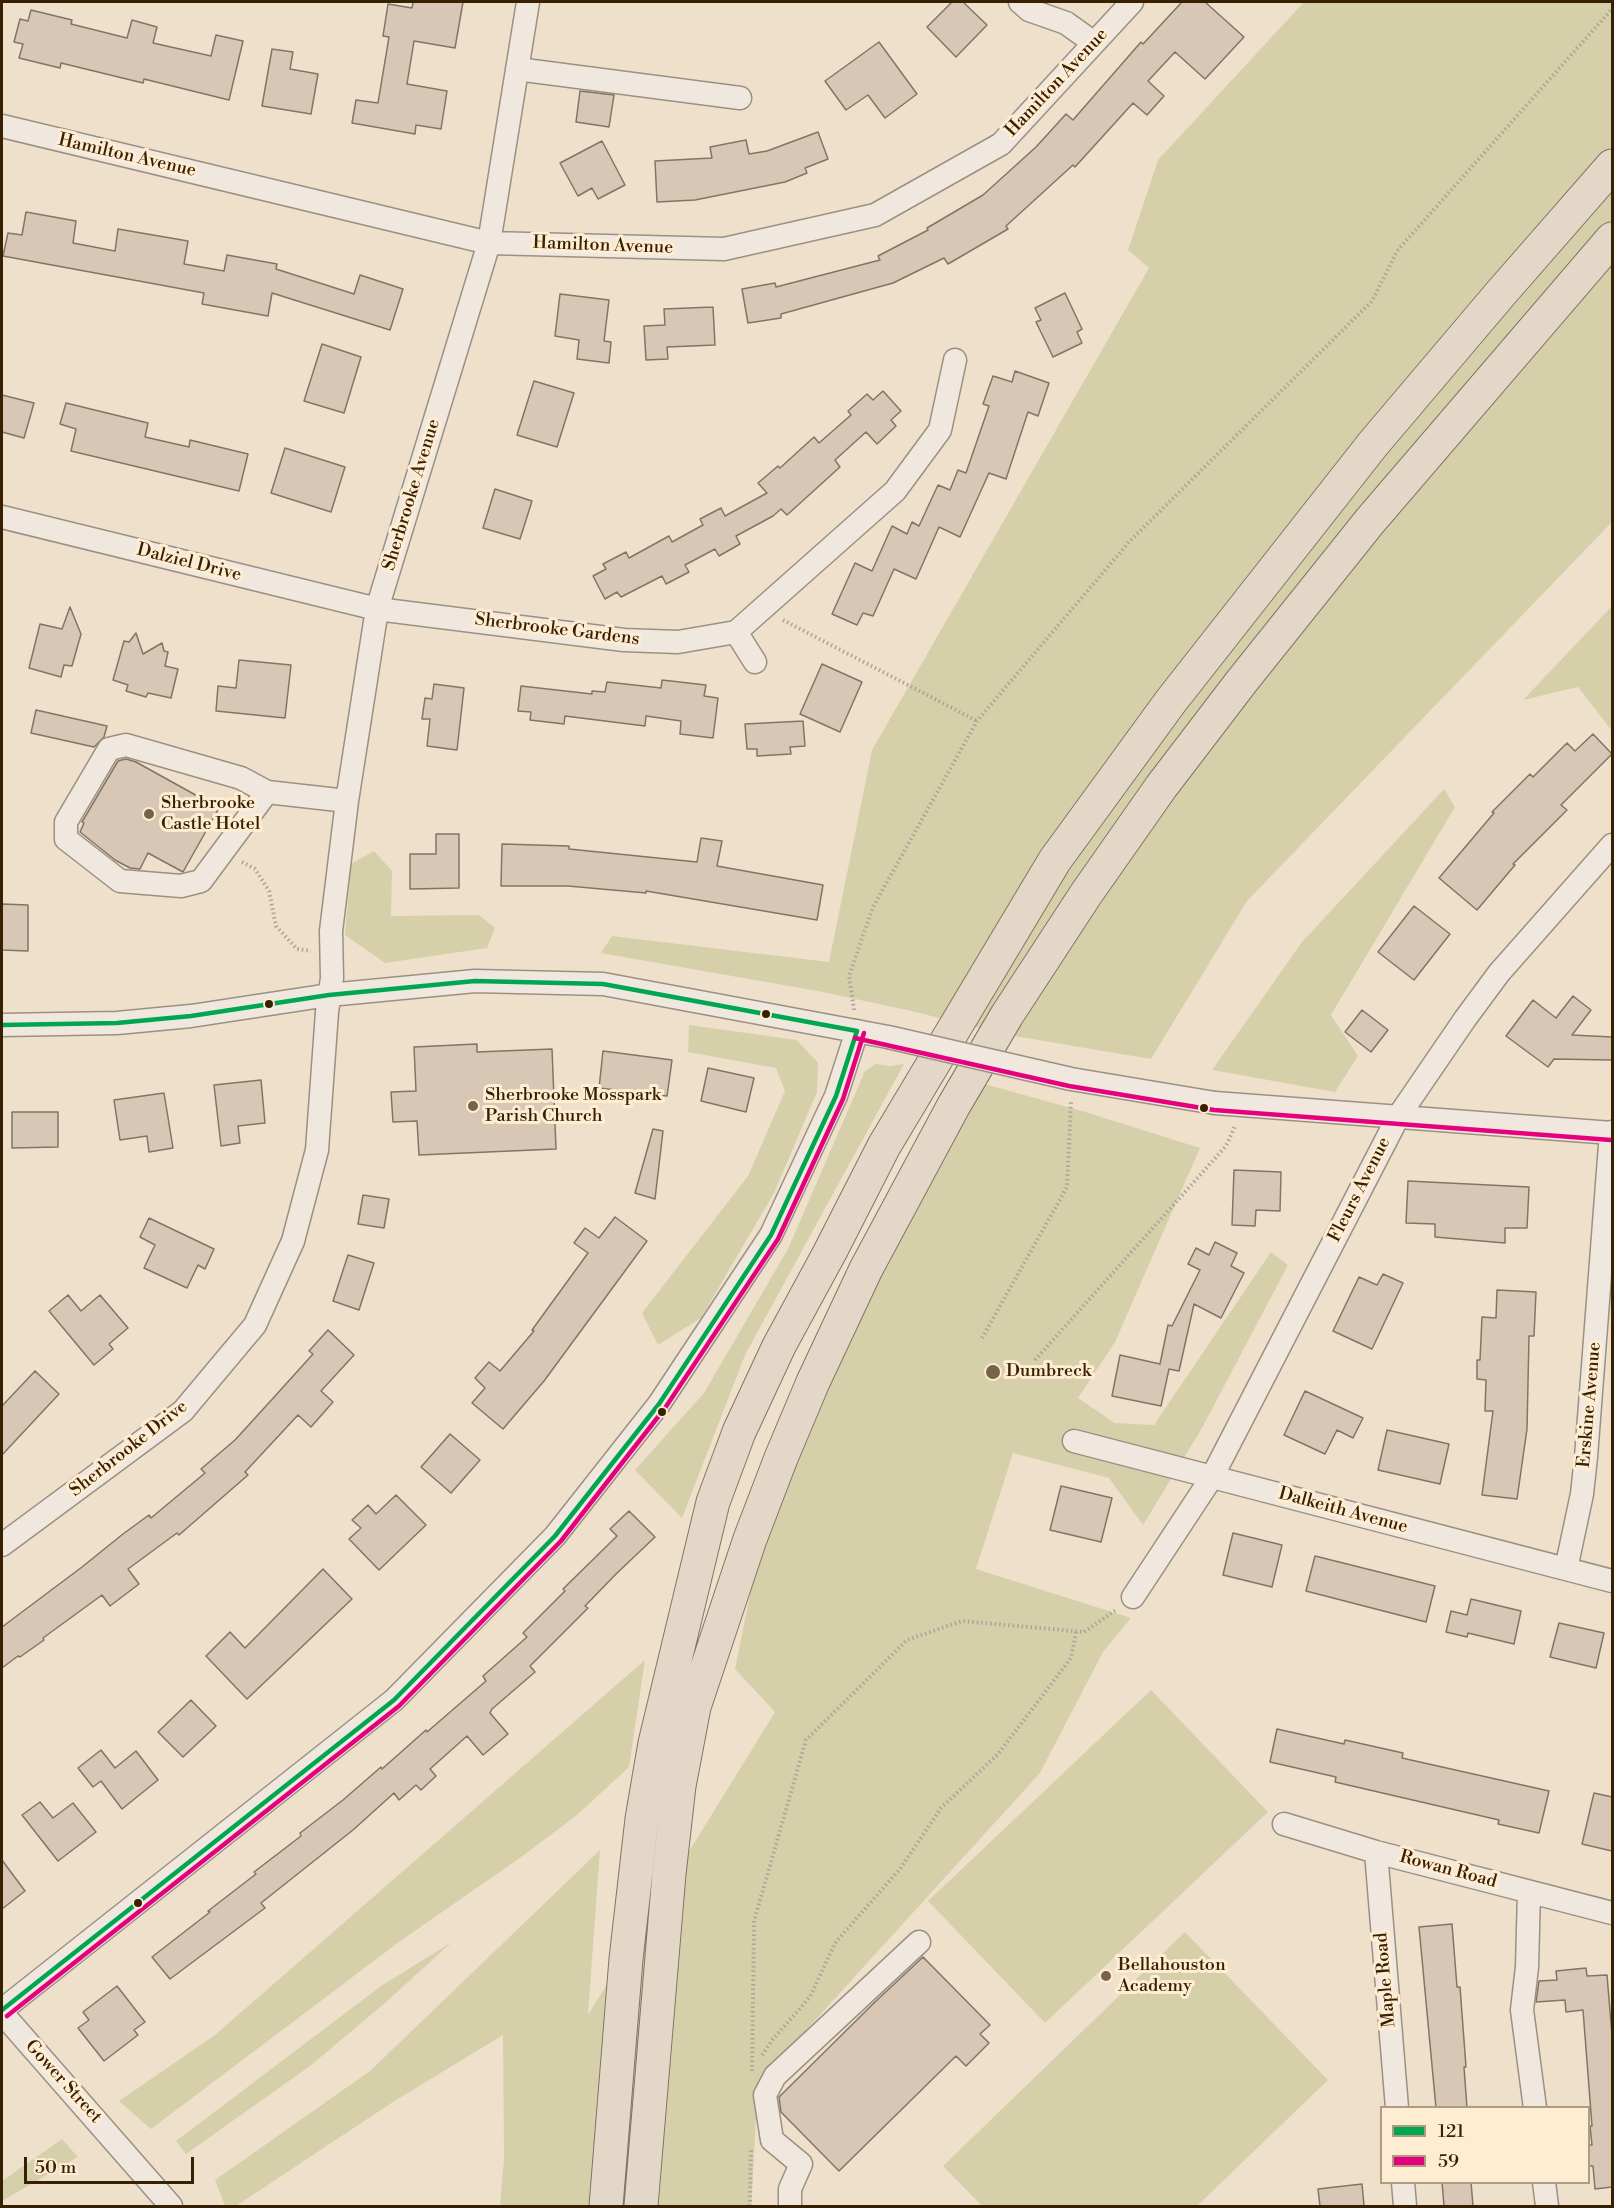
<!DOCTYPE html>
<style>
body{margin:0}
#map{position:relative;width:1614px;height:2208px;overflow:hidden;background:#efe0cb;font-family:"Libre Bodoni",serif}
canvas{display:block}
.frame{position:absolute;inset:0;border:3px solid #382003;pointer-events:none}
.legend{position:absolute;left:1380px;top:2106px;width:210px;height:78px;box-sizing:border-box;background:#feedd3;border:2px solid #af9b80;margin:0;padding:8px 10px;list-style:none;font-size:18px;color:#382003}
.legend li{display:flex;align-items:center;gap:12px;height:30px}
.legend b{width:30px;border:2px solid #af9b80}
.scale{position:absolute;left:24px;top:2157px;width:170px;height:27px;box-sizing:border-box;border:3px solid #382003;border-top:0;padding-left:8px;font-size:18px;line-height:21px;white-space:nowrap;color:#382003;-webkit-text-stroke:4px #feedd3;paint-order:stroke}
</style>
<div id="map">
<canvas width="1614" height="2208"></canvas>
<div class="frame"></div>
<ul class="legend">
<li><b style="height:8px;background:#00a651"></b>121</li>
<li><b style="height:8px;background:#e5007d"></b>59</li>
</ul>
<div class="scale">50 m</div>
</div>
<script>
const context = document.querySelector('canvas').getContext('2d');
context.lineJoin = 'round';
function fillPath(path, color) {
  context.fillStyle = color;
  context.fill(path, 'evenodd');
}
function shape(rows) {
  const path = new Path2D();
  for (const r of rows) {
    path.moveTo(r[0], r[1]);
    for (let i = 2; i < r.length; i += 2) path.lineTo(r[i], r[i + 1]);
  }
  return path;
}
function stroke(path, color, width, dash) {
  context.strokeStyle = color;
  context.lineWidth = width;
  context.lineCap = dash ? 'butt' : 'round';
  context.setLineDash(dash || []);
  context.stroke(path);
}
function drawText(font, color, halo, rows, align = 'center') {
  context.font = font + ' "Libre Bodoni",serif';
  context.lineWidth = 6;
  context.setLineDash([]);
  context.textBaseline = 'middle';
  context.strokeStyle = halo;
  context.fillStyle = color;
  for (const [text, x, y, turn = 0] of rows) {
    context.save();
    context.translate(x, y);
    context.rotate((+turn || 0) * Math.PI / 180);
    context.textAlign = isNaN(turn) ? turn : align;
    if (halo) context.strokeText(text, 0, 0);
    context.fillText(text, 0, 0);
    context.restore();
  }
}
fillPath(shape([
 [1304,2,1612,2,1612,522,1247,901,1151,1059,1008,1035,911,1011,823,992,601,953,612,936,829,962,872,750,1149,268,1128,250,1158,160],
 [1612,606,1612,731,1578,687,1523,700],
 [1444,789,1455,807,1331,1015,1358,1056,1335,1092,1212,1070,1302,942],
 [374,851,392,871,391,916,479,915,495,928,487,948,385,963,345,935,351,864],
 [689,1025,797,1040,818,1063,817,1092,774,1193,701,1318,658,1345,642,1313,748,1176,785,1091,776,1068,688,1052],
 [876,1064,890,1066,904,1064,745,1355,682,1518,635,1470,704,1393,788,1249,865,1071],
 [981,1083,1082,1111,1200,1148,1115,1342,1078,1398,1115,1423,1154,1425,1271,1252,1288,1265,1202,1428,1143,1525,1109,1478,1013,1453,976,1569,1131,1618,1103,1652,1040,1773,758,2083,751,2206,500,2206,504,2159,503,2035,393,2102,236,2206,225,2206,215,2180,370,2071,600,1850,588,2015,775,1712,735,1669,757,1560,853,1311],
 [645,1660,629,1767,577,1815,524,1855,399,1942,151,2129,119,2101,215,2035],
 [1151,1690,1268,1812,1045,2023,928,1901],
 [1185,1932,1328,2080,1197,2206,982,2206,943,2166],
 [452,1942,385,2003,310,2066,186,2154,176,2141,381,1986],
 [62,2139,78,2157,2,2201,2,2181]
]), '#d6d0aa');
const building = shape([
 [413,2,463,2,455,48,414,41,407,84,447,91,441,129,416,125,415,134,352,123,356,100,378,103,389,37,383,36,388,4,412,8,413,2],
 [952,2,963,2,987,25,956,57,927,27,952,2],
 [1182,2,1205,2,1244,37,1205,79,1175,52,1148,81,1164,96,1147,115,1133,103,1075,167,1073,165,1006,226,1008,229,948,264,944,258,893,283,781,314,781,318,748,323,742,289,775,283,776,287,880,260,878,256,928,230,927,228,983,195,1036,147,1066,114,1073,120,1141,42,1143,44,1182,2],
 [31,10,72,20,71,24,127,38,132,20,157,27,153,43,211,56,216,35,243,41,229,100,144,79,143,83,61,63,60,68,19,58,23,44,14,42,20,19,28,21,31,10],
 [879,42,917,94,885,118,868,95,846,110,825,81,879,42],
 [272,49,293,52,290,69,318,74,311,114,262,106,272,49],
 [580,91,614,95,609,127,576,122,580,91],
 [818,132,828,159,805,168,807,173,785,182,695,200,657,202,655,161,712,158,710,147,746,140,749,154,767,151,818,132],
 [602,141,625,185,598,199,592,188,578,196,560,163,602,141],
 [26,212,76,221,73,243,115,251,118,229,188,241,184,264,224,271,227,255,277,264,276,269,354,294,360,275,403,289,390,330,272,293,268,316,202,304,204,293,3,256,8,233,22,235,26,212],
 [1065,293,1082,329,1077,332,1082,343,1053,357,1036,322,1041,320,1035,308,1065,293],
 [560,294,609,300,604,341,611,342,609,363,577,359,579,340,555,336,560,294],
 [713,307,715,345,667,347,668,359,646,360,644,326,665,325,664,309,713,307],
 [322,344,361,357,344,413,304,401,322,344],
 [1015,371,1049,383,1038,416,1028,412,1006,479,989,473,960,537,939,527,916,579,894,569,873,616,863,613,857,625,832,614,855,563,872,571,892,526,907,534,912,522,919,526,938,485,950,490,958,470,966,473,989,406,983,404,993,376,1012,382,1015,371],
 [534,381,574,393,557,447,517,435,534,381],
 [883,391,901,411,891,420,896,426,877,444,866,432,835,460,840,467,787,515,781,509,773,516,736,536,740,544,719,556,715,549,685,565,689,572,666,584,662,576,621,597,617,592,605,599,593,576,606,569,603,564,626,552,629,558,669,536,672,542,703,525,700,519,721,508,725,516,767,493,758,483,778,466,780,468,814,437,819,443,851,415,848,411,867,394,873,400,883,391],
 [2,395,34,403,24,438,2,432,2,395],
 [66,403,148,423,145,437,189,447,190,440,248,454,239,491,71,451,76,429,60,424,66,403],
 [285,448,345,467,331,512,271,493,285,448],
 [495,489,532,501,520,539,483,528,495,489],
 [70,607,81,634,72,666,64,665,61,677,29,668,40,624,62,629,70,607],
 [136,633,143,654,162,643,164,651,168,652,165,666,178,669,171,698,148,693,146,697,126,691,128,685,113,680,124,641,129,642,136,633],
 [239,660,291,665,285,718,216,711,218,686,236,688,239,660],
 [822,664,862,682,840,732,800,714,822,664],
 [662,680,706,685,704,696,718,698,713,738,680,734,681,721,646,716,645,726,565,716,564,724,530,720,531,712,518,711,521,686,592,694,592,691,605,692,607,682,661,688,662,680],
 [434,684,464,688,457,750,427,746,430,719,422,719,425,698,432,699,434,684],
 [36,710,107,726,104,737,94,747,31,733,36,710],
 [803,721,805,746,790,747,791,754,757,756,757,749,747,749,745,724,803,721],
 [1593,734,1612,754,1561,805,1567,810,1513,864,1515,865,1477,910,1439,878,1494,813,1492,812,1530,774,1533,777,1567,743,1575,751,1593,734],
 [126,759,136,762,219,808,183,872,148,853,140,869,130,868,115,860,80,832,84,823,82,822,118,761,126,759],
 [436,834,459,834,459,888,410,889,410,854,436,854,436,834],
 [701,838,722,841,717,866,823,885,817,920,646,891,646,893,568,886,501,886,502,844,569,846,569,849,697,862,701,838],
 [2,904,28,905,28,951,2,950,2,904],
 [1414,906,1450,934,1414,980,1378,952,1414,906],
 [1573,996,1591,1010,1572,1035,1612,1037,1612,1060,1554,1059,1548,1067,1506,1036,1533,1000,1556,1018,1573,996],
 [1362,1010,1388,1030,1371,1052,1345,1032,1362,1010],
 [477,1044,477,1052,552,1049,556,1149,419,1155,417,1121,393,1122,391,1092,416,1091,414,1047,477,1044],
 [603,1051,672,1060,667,1096,599,1088,603,1051],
 [708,1068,754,1078,746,1112,701,1101,708,1068],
 [261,1080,265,1123,238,1126,240,1143,221,1146,214,1085,261,1080],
 [164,1093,173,1148,149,1152,147,1136,120,1140,114,1100,164,1093],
 [12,1112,58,1112,58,1147,12,1148,12,1112],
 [653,1129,663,1131,655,1199,635,1193,653,1129],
 [1234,1170,1281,1172,1280,1211,1256,1210,1255,1226,1232,1225,1234,1170],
 [1408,1181,1529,1187,1527,1228,1505,1228,1505,1243,1435,1237,1435,1224,1406,1223,1408,1181],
 [363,1195,389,1199,384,1228,358,1224,363,1195],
 [615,1217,647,1241,544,1381,503,1429,472,1403,485,1388,475,1378,489,1362,500,1371,534,1331,532,1330,588,1253,574,1243,585,1228,599,1238,615,1217],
 [149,1218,214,1249,205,1269,198,1265,187,1288,144,1268,155,1245,140,1237,149,1218],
 [1215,1242,1237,1253,1231,1266,1244,1273,1221,1318,1194,1304,1179,1371,1169,1369,1161,1406,1112,1396,1120,1355,1160,1364,1168,1325,1172,1326,1200,1270,1188,1264,1196,1248,1209,1255,1215,1242],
 [348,1255,374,1263,359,1310,333,1301,348,1255],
 [1383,1274,1403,1283,1372,1349,1333,1331,1359,1277,1377,1285,1383,1274],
 [1497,1290,1536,1292,1534,1336,1529,1336,1527,1429,1517,1499,1482,1495,1493,1411,1485,1411,1486,1380,1477,1379,1477,1360,1480,1360,1482,1317,1496,1318,1497,1290],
 [68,1295,81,1311,100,1295,128,1328,109,1344,113,1349,94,1365,49,1311,68,1295],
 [328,1330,354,1355,321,1391,333,1402,311,1427,298,1415,245,1472,248,1475,179,1535,177,1533,128,1569,139,1584,110,1606,102,1595,43,1638,44,1640,20,1657,18,1656,2,1668,2,1627,82,1567,123,1534,149,1515,151,1518,205,1473,201,1469,235,1440,276,1395,313,1354,309,1351,328,1330],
 [35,1371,59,1394,2,1455,2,1406,35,1371],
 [1305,1391,1363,1418,1353,1438,1337,1430,1325,1454,1284,1435,1305,1391],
 [1387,1430,1449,1444,1440,1484,1378,1470,1387,1430],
 [450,1434,480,1460,451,1493,421,1467,450,1434],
 [1061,1486,1112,1498,1101,1542,1050,1530,1061,1486],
 [396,1495,426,1525,379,1570,349,1539,361,1528,352,1520,368,1505,376,1514,396,1495],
 [629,1511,655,1537,616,1574,585,1606,588,1608,530,1666,535,1672,492,1709,490,1713,508,1734,483,1755,467,1736,430,1769,436,1776,421,1790,416,1785,399,1800,394,1793,353,1830,261,1903,265,1908,170,1979,152,1957,210,1912,208,1911,256,1874,254,1872,301,1836,300,1833,343,1800,381,1767,382,1769,426,1730,427,1732,486,1681,483,1676,527,1637,523,1633,565,1591,563,1589,617,1536,610,1529,629,1511],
 [1233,1533,1282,1545,1272,1587,1223,1575,1233,1533],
 [1315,1556,1435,1586,1426,1622,1306,1591,1315,1556],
 [323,1569,352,1599,247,1699,206,1656,230,1632,245,1648,323,1569],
 [1471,1599,1521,1611,1514,1644,1468,1633,1467,1637,1446,1632,1451,1611,1467,1615,1471,1599],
 [1559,1623,1604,1633,1596,1668,1550,1657,1559,1623],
 [191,1700,216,1726,183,1757,158,1732,191,1700],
 [1277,1729,1344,1744,1345,1740,1403,1753,1402,1758,1549,1791,1539,1833,1498,1824,1499,1820,1335,1782,1336,1777,1270,1762,1277,1729],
 [101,1750,115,1768,136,1751,158,1780,122,1809,101,1781,93,1787,78,1768,101,1750],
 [1594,1793,1612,1797,1612,1851,1582,1844,1594,1793],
 [40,1802,53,1818,73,1803,96,1832,58,1861,22,1815,40,1802],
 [2,1860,25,1891,2,1909,2,1860],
 [1452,1924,1457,1987,1460,1987,1466,2067,1464,2067,1467,2108,1436,2108,1419,1927,1452,1924],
 [923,1957,990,2025,980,2034,989,2043,966,2066,956,2056,839,2171,781,2112,779,2097,875,2002,923,1957],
 [1586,1968,1587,1976,1607,1975,1612,2035,1612,2187,1595,2189,1593,2166,1588,2166,1588,2145,1592,2145,1590,2126,1592,2126,1583,2010,1566,2012,1565,2000,1536,2002,1539,1981,1557,1980,1556,1971,1586,1968],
 [117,1986,145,2022,134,2030,138,2035,104,2061,78,2028,89,2020,83,2012,117,1986],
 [1442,2182,1471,2182,1473,2206,1444,2206,1442,2182],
 [1362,2184,1364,2206,1320,2206,1318,2189,1362,2184]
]);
fillPath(building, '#d8c7b5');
stroke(building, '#817566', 1.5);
const minor = shape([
 [1020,2,1029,10,1066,23,1094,43],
 [517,69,740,98],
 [2,126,489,243,724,249,875,215,1001,144,1132,2],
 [2,517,377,609,624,640,678,642,736,632,895,491,940,430,955,360],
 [736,632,755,662],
 [267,792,201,881,181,886,120,881,66,839,66,822,109,749,126,745,241,778,267,792,347,801],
 [2,1025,117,1023,191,1016,329,995,475,981,603,984,888,1037],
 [1215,1103,1612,1133],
 [1074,1441,1612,1581],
 [2,1545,183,1411,255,1325,293,1241,317,1150,327,1012,332,978,331,931,347,801,377,609,489,243,528,2],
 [1566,1569,1582,1494,1586,1457,1611,1132],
 [1133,1597,1212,1477,1398,1117,1465,1019,1499,973,1612,845],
 [1284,1824,1376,1852,1612,1913],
 [1376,1852,1397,2108],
 [1529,1892,1527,1967,1522,2010,1535,2108],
 [2,2010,394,1700,555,1536,659,1404,771,1235,836,1096,857,1031],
 [2,2013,171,2206],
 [1403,2182,1405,2206],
 [1544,2182,1547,2206],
 [790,2206,790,2189,801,2164,772,2140,765,2095,775,2076,919,1942]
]);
const highway = shape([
 [606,2206,626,1959,642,1819,655,1743,713,1502,739,1432,779,1346,830,1252,884,1146,1055,860,1171,701,1373,444,1501,293,1612,166],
 [641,2206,669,1874,679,1786,694,1707,750,1539,781,1458,813,1382,866,1269,954,1105,1007,1015,1086,894,1161,787,1242,681,1370,521,1612,239]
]);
stroke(minor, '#9b9081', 25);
stroke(highway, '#817566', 35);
stroke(shape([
 [783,620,977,721],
 [242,862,255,869,269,891,276,926,297,949,311,951],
 [854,1010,849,976,873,907,977,721,1129,542,1372,301,1397,251,1612,9],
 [982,1338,1067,1187,1071,1101],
 [1035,1360,1226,1146,1235,1126],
 [762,2055,773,2039,810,1997,835,1943,900,1869,941,1808,998,1754,1049,1687,1071,1658,1076,1632],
 [752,2071,754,1921,806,1740,907,1640,962,1621,1084,1632,1116,1610],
 [750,2206,751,2148]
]), '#aca498', 4, [1.5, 3]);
stroke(minor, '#f0e8de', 22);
stroke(highway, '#e3d8c8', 33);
const minorBridge = shape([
 [888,1037,1071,1079,1215,1103]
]);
stroke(minorBridge, '#9b9081', 25, []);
stroke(minorBridge, '#f0e8de', 22);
stroke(shape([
 [2,1025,117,1023,191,1016,329,995,475,981,603,984,857,1031],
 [2,2010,394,1700,555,1536,659,1404,771,1235,836,1096,857,1031]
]), '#00a651', 4.5);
stroke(shape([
 [855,1038,1069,1086,1214,1110,1611,1140],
 [7,2016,399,1706,561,1541,665,1408,778,1239,843,1099,864,1033]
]), '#e5007d', 4.5);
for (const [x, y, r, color] of [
 [149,814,6,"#786349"],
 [269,1004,5,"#382003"],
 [766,1014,5,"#382003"],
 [473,1106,6,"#786349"],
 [1204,1108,5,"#382003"],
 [993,1372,8,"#786349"],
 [662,1412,5,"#382003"],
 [138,1903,5,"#382003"],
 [1106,1976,6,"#786349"]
]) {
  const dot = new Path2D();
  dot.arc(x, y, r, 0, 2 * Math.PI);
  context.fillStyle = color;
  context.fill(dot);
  stroke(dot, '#feedd3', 2);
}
drawText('18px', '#382003', '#feedd3', [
 ["Hamilton Avenue",1057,83,-47],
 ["Hamilton Avenue",127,156,13],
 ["Hamilton Avenue",603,246,2],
 ["Sherbrooke Avenue",412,495,-73],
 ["Dalziel Drive",189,563,14],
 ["Sherbrooke Gardens",557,630,7],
 ["Fleurs Avenue",1360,1190,-63],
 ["Erskine Avenue",1590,1405,-85],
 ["Sherbrooke Drive",129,1449,-38],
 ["Dalkeith Avenue",1343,1511,15],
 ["Rowan Road",1448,1870,15],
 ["Maple Road",1386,1980,-95],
 ["Gower Street",63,2082,48]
]);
drawText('18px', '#382003', '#feedd3', [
 ["Sherbrooke",161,804],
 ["Castle Hotel",161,825],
 ["Sherbrooke Mosspark",485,1096],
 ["Parish Church",485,1117],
 ["Dumbreck",1006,1372],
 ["Bellahouston",1118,1966],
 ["Academy",1118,1987]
], 'left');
</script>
